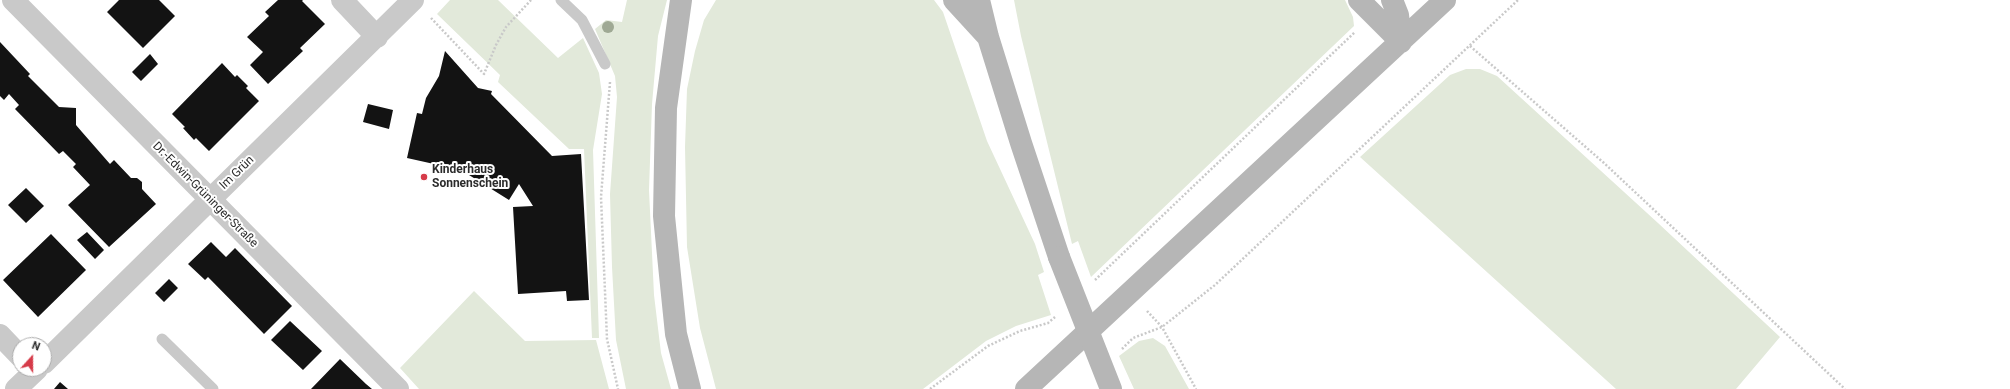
<!DOCTYPE html>
<meta charset="utf-8">
<style>
body{margin:0}
#map{position:relative;width:2010px;height:389px;overflow:hidden;background:#fff;font-family:Roboto,sans-serif}
canvas{display:block}
.north{position:absolute;left:12px;top:337px;width:40px;height:40px;box-sizing:border-box;background:#fff;border:1px solid #ababab;border-radius:50%;rotate:21deg;font-size:11px;font-weight:700;line-height:16px;text-align:center;color:#2c2c2c}
.north::after{content:'';display:block;margin:auto;width:14px;height:18px;background:#d63b49;clip-path:polygon(50% 0,100% 100%,50% 72%,0 100%)}
</style>
<div id="map">
<canvas width="2010" height="389"></canvas>
<div class="north">N</div>
</div>
<script>
const context = document.querySelector('canvas').getContext('2d');
context.lineJoin = 'round';
function fillPath(path, color) {
  context.fillStyle = color;
  context.fill(path, 'evenodd');
}
function shape(rows) {
  const path = new Path2D();
  for (const r of rows) {
    path.moveTo(r[0], r[1]);
    for (let i = 2; i < r.length; i += 2) path.lineTo(r[i], r[i + 1]);
  }
  return path;
}
function stroke(path, color, width, dash) {
  context.strokeStyle = color;
  context.lineWidth = width;
  context.lineCap = dash ? 'butt' : 'round';
  context.setLineDash(dash || []);
  context.stroke(path);
}
function drawText(font, color, halo, rows, align = 'center') {
  context.font = font + ' Roboto,sans-serif';
  context.lineWidth = 4;
  context.setLineDash([]);
  context.textBaseline = 'middle';
  context.strokeStyle = halo;
  context.fillStyle = color;
  for (const [text, x, y, turn = 0] of rows) {
    context.save();
    context.translate(x, y);
    context.rotate((+turn || 0) * Math.PI / 180);
    context.textAlign = isNaN(turn) ? turn : align;
    if (halo) context.strokeText(text, 0, 0);
    context.fillText(text, 0, 0);
    context.restore();
  }
}
fillPath(shape([
 [450,0,498,0,558,58,583,38,599,73,602,94,593,150,599,338,592,338,584,149,569,149,498,82,500,75,437,14],
 [627,0,667,0,658,36,652,104,649,190,654,295,661,353,671,389,626,389,616,340,612,267,610,194,617,97,615,76,595,29,606,20,622,22],
 [716,0,934,0,943,12,987,141,1035,244,1044,272,1038,275,1051,315,1016,326,986,341,923,389,716,389,700,328,687,247,685,147,687,89,695,51,704,20],
 [1014,0,1345,0,1353,17,1354,26,1091,277,1078,241,1072,244,1021,36],
 [1466,69,1480,69,1497,76,1658,223,1780,337,1736,389,1616,389,1360,157,1450,75],
 [474,291,525,341,596,340,609,389,419,389,400,368],
 [1153,338,1165,346,1189,389,1134,389,1119,356,1139,341]
]), '#e2e9da');
fillPath(shape([
 [119,0,159,0,175,16,143,48,107,12],
 [278,0,303,0,302,1,325,24,300,48,303,51,268,84,250,65,263,52,247,37,269,16,265,12],
 [0,42,30,74,28,76,59,107,76,108,76,125,82,132,110,164,114,160,131,178,137,178,142,182,142,189,156,204,109,247,68,205,90,185,73,167,76,164,63,151,59,154,15,109,19,105,9,94,4,100,0,96],
 [445,51,478,88,492,91,491,94,552,156,581,154,589,300,567,301,566,291,518,294,513,207,533,206,519,184,509,200,461,170,407,158,417,113,422,114,426,98,439,76],
 [150,54,158,64,141,81,132,72],
 [222,63,235,77,237,75,248,86,246,88,259,101,209,151,196,138,194,140,183,128,185,127,172,114],
 [368,104,393,110,389,129,363,122],
 [26,188,44,206,26,223,8,205],
 [87,232,104,250,95,259,77,240],
 [51,234,86,270,38,317,3,280],
 [211,242,226,257,235,248,292,306,264,334,208,277,205,280,188,264],
 [169,279,178,288,164,302,155,293],
 [290,321,322,351,303,370,271,340],
 [340,359,366,384,372,389,311,389],
 [60,382,68,389,54,389]
]), '#131313');
stroke(shape([
 [431,18,484,74,496,45,506,27,531,0],
 [1470,46,1604,163,1845,389],
 [610,82,601,197,607,339,618,389],
 [1095,280,1355,32],
 [1147,311,1162,327,1196,389],
 [1122,349,1133,338,1162,327,1215,285,1518,0],
 [930,389,988,346,1020,331,1048,323,1055,317]
]), '#c9c9c9', 2.5, [2, 2]);
stroke(shape([
 [561,0,582,20,605,64],
 [162,339,213,389]
]), '#c9c9c9', 11);
stroke(shape([
 [13,0,398,389],
 [342,0,377,37],
 [0,335,20,356],
 [44,363,413,0],
 [16,389,37,369]
]), '#c9c9c9', 22);
stroke(shape([
 [681,0,666,108,664,216,676,334,690,389],
 [954,0,987,36],
 [979,0,988,37,1021,143,1059,257],
 [1359,0,1401,42],
 [1392,0,1398,15,1401,42],
 [1026,389,1445,0]
]), '#b6b6b6', 22);
stroke(shape([
 [1059,257,1111,389]
]), '#b6b6b6', 22);
context.fillStyle = '#9fa994';
for (const [x, y] of [
 [608,27]
]) {
  context.beginPath();
  context.arc(x, y, 6, 0, 2 * Math.PI);
  context.fill();
}
for (const [x, y, r, color] of [
 [424,177,4,"#d63b49"]
]) {
  const dot = new Path2D();
  dot.arc(x, y, r, 0, 2 * Math.PI);
  context.fillStyle = color;
  context.fill(dot);
  stroke(dot, '#fff', 1.5);
}
drawText('bold 12px', '#2c2c2c', '#fff', [
 ["Kinderhaus",432,170],
 ["Sonnenschein",432,184]
], 'left');
drawText('12px', '#2c2c2c', '#fff', [
 ["Im Grün",237,173,-44],
 ["Dr.-Edwin-Grüninger-Straße",205,195,45]
]);
</script>
